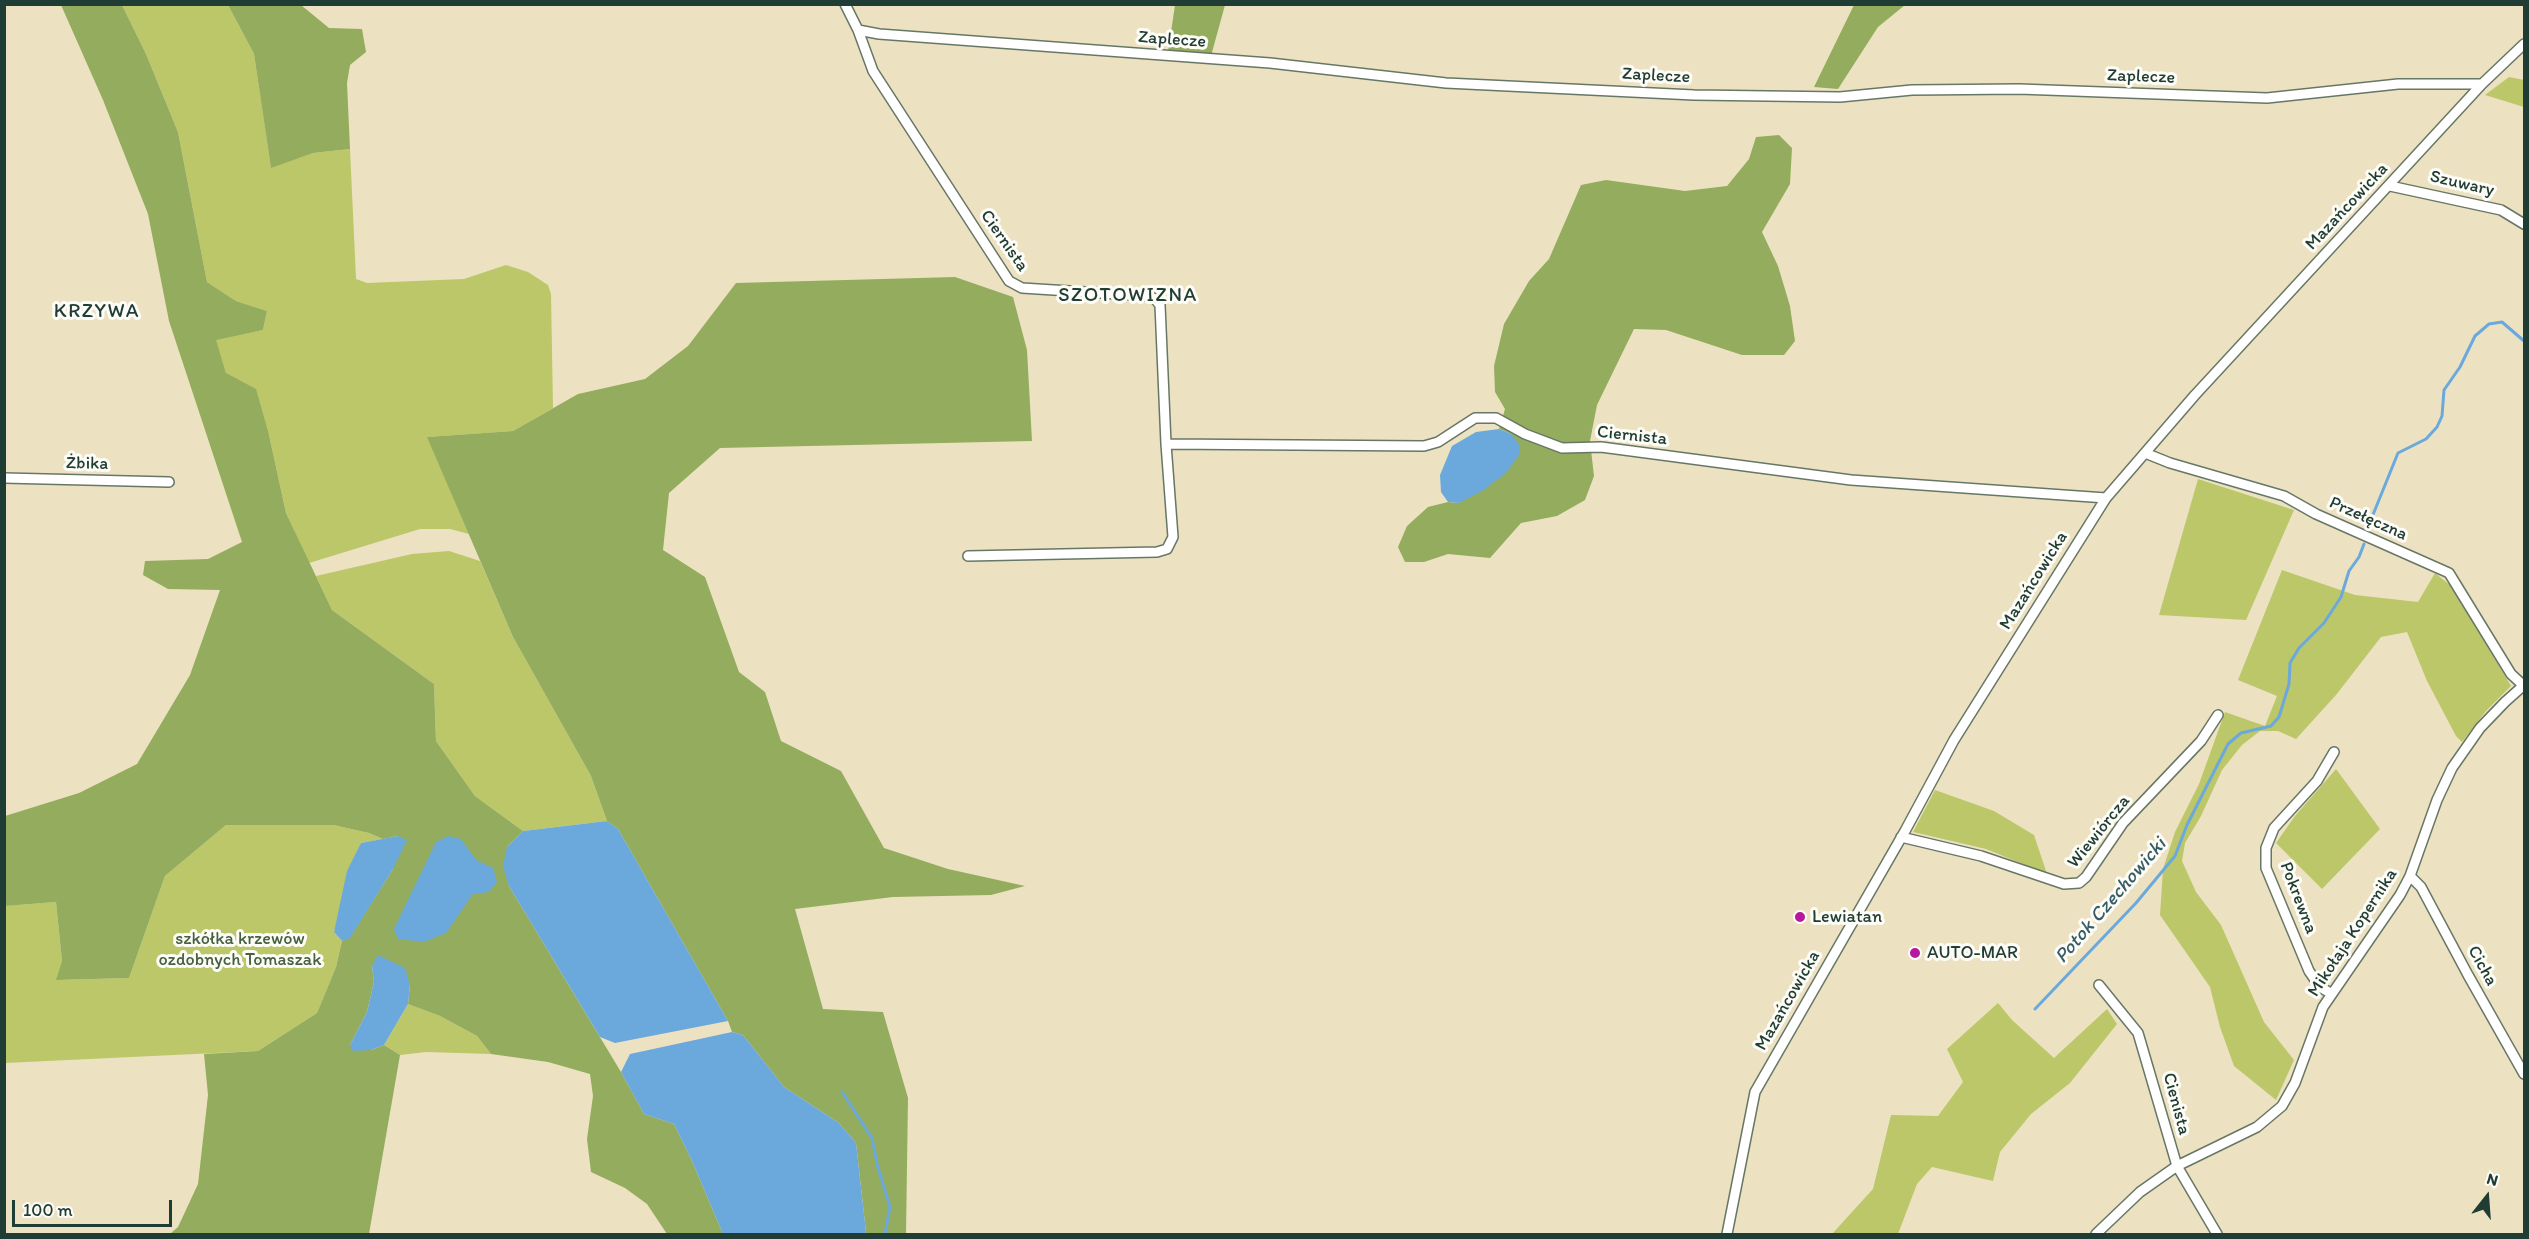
<!DOCTYPE html>
<meta charset="utf-8">
<style>
body{margin:0}
#map{position:relative;width:2529px;height:1239px;overflow:hidden;background:#ece2c2;font-family:Itim,sans-serif}
canvas{display:block}
.frame{position:absolute;inset:0;border:6px solid #1f3d34;pointer-events:none}
.north{position:absolute;left:2457px;top:1167px;width:60px;height:60px;-webkit-text-stroke:4px #fdfcf7;paint-order:stroke;rotate:17deg;font-size:16px;font-weight:700;line-height:24px;text-align:center;color:#1f3d34}
.north::after{content:'';display:block;margin:auto;width:21px;height:27px;background:#1f3d34;clip-path:polygon(50% 0,100% 100%,50% 72%,0 100%)}
.scale{position:absolute;left:12px;top:1200px;width:160px;height:27px;box-sizing:border-box;border:3px solid #1f3d34;border-top:0;padding-left:8px;font-size:18px;line-height:21px;white-space:nowrap;color:#1f3d34;-webkit-text-stroke:4px #fdfcf7;paint-order:stroke}
</style>
<div id="map">
<canvas width="2529" height="1239"></canvas>
<div class="frame"></div>
<div class="north">N</div>
<div class="scale">100 m</div>
</div>
<script>
const context = document.querySelector('canvas').getContext('2d');
context.lineJoin = 'round';
function fillPath(path, color) {
  context.fillStyle = color;
  context.fill(path, 'evenodd');
}
function shape(rows) {
  const path = new Path2D();
  for (const r of rows) {
    path.moveTo(r[0], r[1]);
    for (let i = 2; i < r.length; i += 2) path.lineTo(r[i], r[i + 1]);
  }
  return path;
}
function stroke(path, color, width, dash) {
  context.strokeStyle = color;
  context.lineWidth = width;
  context.lineCap = dash ? 'butt' : 'round';
  context.setLineDash(dash || []);
  context.stroke(path);
}
function drawText(font, color, halo, rows, align = 'center') {
  context.font = font + ' Itim,sans-serif';
  context.lineWidth = 6;
  context.setLineDash([]);
  context.textBaseline = 'middle';
  context.strokeStyle = halo;
  context.fillStyle = color;
  for (const [text, x, y, turn = 0] of rows) {
    context.save();
    context.translate(x, y);
    context.rotate((+turn || 0) * Math.PI / 180);
    context.textAlign = isNaN(turn) ? turn : align;
    if (halo) context.strokeText(text, 0, 0);
    context.fillText(text, 0, 0);
    context.restore();
  }
}
fillPath(shape([
 [122,5,228,5,254,54,271,167,313,153,350,149,356,279,367,283,464,279,506,265,528,272,548,285,551,294,553,408,513,431,428,437,469,534,450,529,420,529,309,563,286,513,269,435,226,373,215,339,263,330,267,311,236,301,207,282,178,132,146,54],
 [2509,77,2524,80,2524,107,2485,95],
 [2198,479,2294,510,2246,620,2159,615],
 [449,551,480,561,513,637,591,776,607,821,523,831,475,796,436,741,434,684,332,610,316,576,412,554],
 [2282,570,2355,595,2418,602,2435,573,2450,585,2511,686,2486,711,2462,742,2456,736,2427,681,2407,632,2381,637,2336,695,2296,739,2278,731,2260,731,2242,745,2222,770,2201,816,2185,843,2182,861,2196,892,2221,925,2264,1022,2294,1060,2276,1100,2234,1066,2220,1027,2210,987,2160,915,2163,869,2175,832,2199,784,2225,712,2265,726,2277,696,2238,680],
 [2336,769,2380,829,2322,889,2276,843,2295,816],
 [1935,790,1994,811,2034,835,2047,874,1986,849,1913,832],
 [226,825,333,825,369,833,383,839,361,843,334,932,342,941,336,967,317,1013,258,1051,5,1063,4,906,56,902,62,961,57,980,129,978,165,876],
 [1998,1003,2012,1020,2054,1058,2107,1009,2117,1024,2070,1083,2031,1114,2000,1152,1993,1181,1932,1167,1917,1184,1898,1234,1832,1234,1873,1189,1891,1115,1938,1116,1963,1082,1947,1049],
 [408,1004,440,1016,477,1036,491,1054,426,1052,400,1055,384,1045]
]), '#bbc769');
fillPath(shape([
 [61,5,122,5,146,54,178,132,207,282,236,301,267,311,263,330,216,340,226,373,256,389,269,435,286,513,332,610,434,684,436,741,475,796,523,831,507,847,509,886,621,1072,644,1114,674,1124,692,1161,723,1234,667,1234,647,1204,625,1188,591,1172,587,1139,593,1096,590,1074,548,1062,491,1054,477,1036,440,1016,408,1004,410,985,372,966,374,982,367,1012,350,1045,371,1050,384,1045,400,1055,369,1234,170,1234,178,1227,198,1184,208,1095,204,1054,258,1051,317,1013,336,967,342,941,350,937,393,869,398,836,383,839,369,833,333,825,226,825,165,876,129,978,56,980,62,961,56,902,5,906,5,816,79,793,137,764,190,675,220,590,168,589,143,575,145,561,208,559,242,542,169,321,148,214,103,100],
 [228,5,301,5,329,28,362,29,366,52,350,65,347,83,350,149,313,153,271,168,254,54],
 [1175,5,1225,5,1211,56,1168,52],
 [1854,5,1905,5,1878,27,1838,89,1814,87],
 [1779,135,1792,148,1790,184,1762,232,1778,266,1790,306,1795,341,1784,355,1742,355,1666,330,1634,329,1597,405,1590,441,1594,476,1585,500,1557,516,1521,523,1490,558,1448,554,1424,562,1405,562,1398,547,1407,526,1428,507,1448,502,1459,503,1511,434,1499,429,1505,409,1495,392,1494,366,1504,324,1529,281,1549,259,1581,185,1606,180,1685,191,1727,186,1749,159,1756,137],
 [955,277,1013,297,1027,350,1032,441,720,448,669,493,663,550,705,577,739,672,765,692,781,741,841,771,884,848,948,869,1025,886,991,895,893,897,795,909,823,1009,883,1012,908,1098,906,1234,864,1234,866,1232,856,1143,839,1123,784,1087,743,1035,732,1032,728,1021,618,829,607,821,591,776,513,637,427,437,513,431,578,394,645,379,688,346,736,283]
]), '#94ac5d');
fillPath(shape([
 [1499,429,1511,434,1519,444,1519,455,1506,473,1482,491,1459,503,1448,502,1441,492,1440,475,1452,446,1476,432],
 [607,821,618,829,728,1021,615,1043,600,1037,509,886,503,866,507,847,523,831],
 [398,836,407,840,393,869,350,938,342,941,334,932,347,871,361,843],
 [448,836,461,839,476,860,493,868,497,882,489,892,473,894,446,933,424,942,398,939,394,929,436,842],
 [378,955,405,968,410,985,408,1004,384,1045,371,1050,353,1051,350,1045,367,1012,374,982,372,966],
 [732,1032,743,1035,784,1087,839,1123,856,1143,866,1232,864,1234,723,1234,692,1161,674,1124,644,1114,621,1072,630,1054]
]), '#6ba9dd');
stroke(shape([
 [2368,527,2398,453,2426,439,2437,427,2442,416,2444,390,2460,367,2475,336,2489,324,2502,322,2524,341],
 [2035,1009,2136,903,2175,856,2187,825,2228,744,2241,733,2271,726,2279,717,2289,684,2290,663,2299,648,2324,623,2341,597,2349,571,2359,557,2364,544],
 [842,1092,872,1138,877,1164,890,1207,885,1234]
]), '#6ba9dd', 3);
const street = shape([
 [845,4,858,30,879,34,1270,63,1446,83,1694,95,1840,97,1912,90,2019,89,2267,98,2398,84,2482,84],
 [858,30,873,71,1009,281,1022,288,1149,296,1155,299,1160,305,1166,444],
 [2390,186,2501,210,2524,224],
 [2145,453,2170,463,2284,496,2316,514,2449,573,2511,674,2524,686],
 [4,478,169,482],
 [968,556,1157,552,1167,549,1173,537,1166,444,1424,446,1438,442,1475,418,1496,418,1525,434,1562,448,1601,447,1851,480,2106,498],
 [1901,837,1981,856,2064,884,2079,883,2086,877,2123,823,2201,741,2218,715],
 [2410,876,2421,887,2468,975,2524,1074],
 [2099,985,2138,1033,2177,1166,2217,1234],
 [2332,994,2320,987,2309,971,2266,868,2266,848,2274,828,2317,781,2334,752],
 [1727,1234,1755,1092,1905,831,1954,740,2106,498,2195,395,2482,84,2524,44],
 [2096,1234,2140,1192,2177,1166,2257,1127,2282,1106,2295,1083,2323,1007,2400,895,2410,876,2437,800,2452,768,2480,728,2505,702,2524,685]
]);
stroke(street, '#677766', 12);
stroke(street, '#fff', 9);
for (const [x, y, r, color] of [
 [1800,917,6,"#b5179e"],
 [1915,953,6,"#b5179e"]
]) {
  const dot = new Path2D();
  dot.arc(x, y, r, 0, 2 * Math.PI);
  context.fillStyle = color;
  context.fill(dot);
  stroke(dot, '#fdfcf7', 2);
}
drawText('18px', '#1f3d34', '#fdfcf7', [
 ["Zaplecze",1172,40,4],
 ["Zaplecze",1656,76,3],
 ["Zaplecze",2141,77,2],
 ["Szuwary",2462,184,13],
 ["Mazańcowicka",2347,207,-47],
 ["Ciernista",1004,241,55],
 ["Ciernista",1632,436,6],
 ["Żbika",87,464,1],
 ["Przełęczna",2368,519,24],
 ["Mazańcowicka",2034,581,-58],
 ["Wiewiórcza",2099,832,-51],
 ["Pokrewna",2298,898,69],
 ["Mikołaja Kopernika",2353,933,-57],
 ["Cicha",2482,966,61],
 ["Mazańcowicka",1788,1001,-60],
 ["Cienista",2176,1104,75]
]);
drawText('18px', '#1f3d34', '#fdfcf7', [
 ["Lewiatan",1812,917],
 ["AUTO-MAR",1927,953]
], 'left');
drawText('18px', '#466041', '#fdfcf7', [
 ["szkółka krzewów",240,939],
 ["ozdobnych Tomaszak",240,960]
]);
context.letterSpacing = '1.5px';
drawText('20px', '#1f3d34', '#fdfcf7', [
 ["SZOTOWIZNA",1128,296],
 ["KRZYWA",97,312]
]);
context.letterSpacing = '0px';
drawText('italic 20px', '#365d67', '#fdfcf7', [
 ["Potok Czechowicki",2111,901,-49]
]);
</script>
